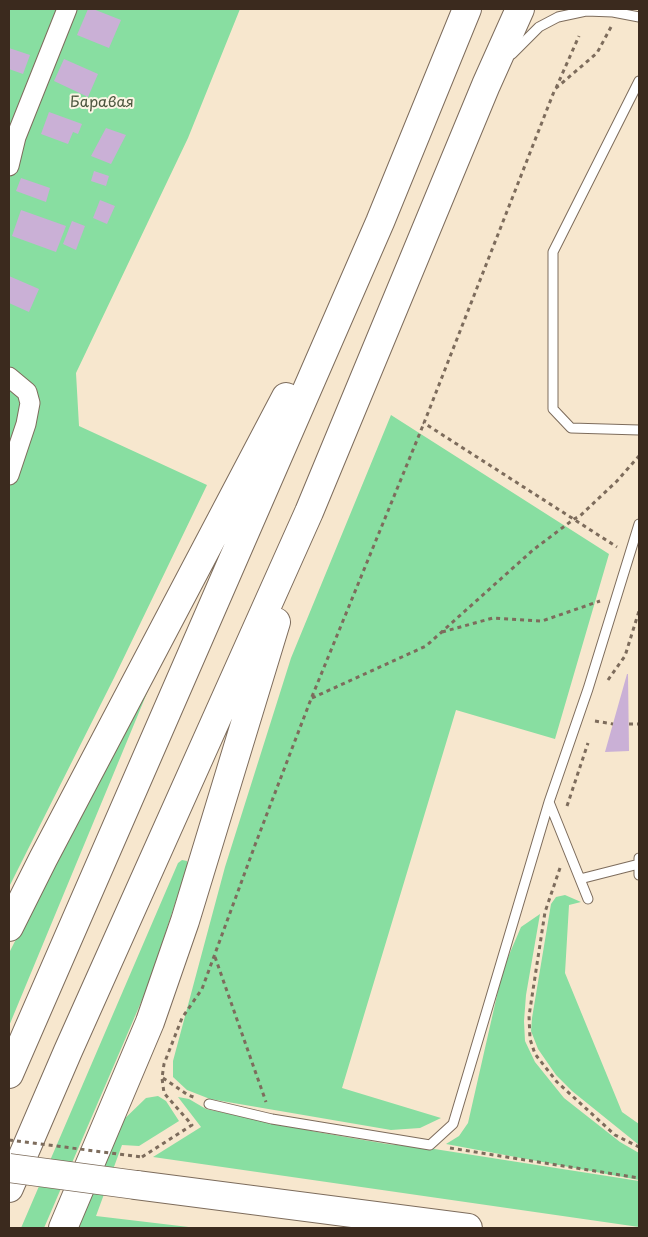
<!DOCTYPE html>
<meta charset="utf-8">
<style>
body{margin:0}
#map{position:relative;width:648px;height:1237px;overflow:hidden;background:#f7e7ce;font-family:"Playpen Sans",sans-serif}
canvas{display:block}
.frame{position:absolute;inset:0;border:10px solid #3b2a1e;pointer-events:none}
</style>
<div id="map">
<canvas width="648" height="1237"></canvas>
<div class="frame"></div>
</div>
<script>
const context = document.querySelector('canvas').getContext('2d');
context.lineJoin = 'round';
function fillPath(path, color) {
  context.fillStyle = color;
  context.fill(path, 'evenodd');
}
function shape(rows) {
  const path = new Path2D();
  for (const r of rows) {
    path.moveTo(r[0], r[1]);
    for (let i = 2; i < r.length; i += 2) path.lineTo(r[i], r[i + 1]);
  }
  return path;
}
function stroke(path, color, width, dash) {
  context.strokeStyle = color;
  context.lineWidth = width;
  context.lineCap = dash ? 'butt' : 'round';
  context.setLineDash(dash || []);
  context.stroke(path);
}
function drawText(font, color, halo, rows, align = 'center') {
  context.font = font + ' "Playpen Sans",sans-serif';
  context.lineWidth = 4;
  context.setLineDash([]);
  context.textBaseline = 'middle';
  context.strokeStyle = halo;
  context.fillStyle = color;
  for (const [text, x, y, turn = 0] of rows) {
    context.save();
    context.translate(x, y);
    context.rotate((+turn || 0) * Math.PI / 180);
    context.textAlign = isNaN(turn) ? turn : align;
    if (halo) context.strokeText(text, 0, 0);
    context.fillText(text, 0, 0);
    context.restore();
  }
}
fillPath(shape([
 [9,9,240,9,188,138,76,373,79,426,207,485,114,678,9,887],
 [391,415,609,554,555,739,456,710,342,1088,441,1118,420,1128,391,1130,210,1099,187,1090,173,1077,173,1061,225,867,291,658],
 [156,662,159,664,9,1026,9,953],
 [182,860,187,861,187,867,148,986,44,1228,21,1228,178,863],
 [565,895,581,902,569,905,565,973,622,1112,639,1124,639,1145,572,1091,556,1075,538,1049,531,1031,532,1018,551,904,556,897],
 [540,914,526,995,524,1021,525,1041,535,1062,564,1098,620,1142,639,1153,639,1180,446,1144,459,1136,468,1123,503,969,521,927],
 [158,1096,166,1101,179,1121,139,1146,122,1145,96,1216,197,1228,68,1228,117,1126,146,1098],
 [178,1097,189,1099,206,1109,317,1132,387,1144,428,1148,639,1181,639,1227,153,1157,201,1127]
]), '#88dea1');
fillPath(shape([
 [88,9,93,9,121,20,109,48,77,35],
 [9,48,30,55,23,74,9,69],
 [64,59,98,74,88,97,54,81],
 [49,112,82,124,78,134,73,132,68,144,41,134],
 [106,128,126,135,111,164,91,156],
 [94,171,109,176,106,186,91,181],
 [21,178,50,188,46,202,16,191],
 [100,200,115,206,107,224,93,218],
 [21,210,66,226,56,252,12,236],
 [72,221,85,226,76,250,63,244],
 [9,276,39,289,29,312,9,303],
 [628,674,629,751,605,752,627,674]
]), '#cab0d6');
const lane = shape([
 [512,54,539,27,558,17,586,11,613,12,639,17],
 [639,81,553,252,553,409,571,428,639,430],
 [549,802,588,899],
 [639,858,639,875],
 [580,879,639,864],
 [209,1104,272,1119,430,1145,453,1124,549,802,588,689,639,524]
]);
const street = shape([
 [9,166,16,137,67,9],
 [9,377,27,392,30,403,26,424,9,475]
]);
const primary = shape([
 [136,1185,468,1228]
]);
const highway = shape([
 [9,927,43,859,286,397],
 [9,1074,380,222,467,9],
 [9,1188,68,1051,309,512,486,85,520,9],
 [63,1228,150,1022,185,921,276,622]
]);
stroke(lane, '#7d6c5c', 11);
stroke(street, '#7d6c5c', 21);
stroke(primary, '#7d6c5c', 30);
stroke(highway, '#7d6c5c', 30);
stroke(shape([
 [611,27,597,53,555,89,424,423,617,547],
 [556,88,579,36],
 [442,632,493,618,542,621,600,601],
 [608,680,625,656,639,611],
 [312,698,426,646,533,550,574,519,580,516,617,481,639,456],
 [595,721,613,724],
 [629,724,639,724],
 [567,806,588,743],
 [560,868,545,912,529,1016,530,1039,535,1054,557,1082,615,1135,639,1147],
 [215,957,266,1102],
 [163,1078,188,1095,196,1098],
 [450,1148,639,1178],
 [142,1157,192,1125,164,1093,162,1078,164,1064,182,1018,202,989,255,845,311,699,424,423]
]), '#7d6c5c', 3, [4, 4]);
stroke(lane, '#fff', 9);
stroke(street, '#fff', 19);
stroke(primary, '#fff', 28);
stroke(highway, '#fff', 28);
const primaryBridge = shape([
 [9,1168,136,1185]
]);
stroke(primaryBridge, '#7d6c5c', 30, []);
stroke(shape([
 [9,1140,142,1157]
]), '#7d6c5c', 3, [4, 4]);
stroke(primaryBridge, '#fff', 28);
drawText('15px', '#4e573f', '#fcf5e5', [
 ["Баравая",102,103]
]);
</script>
